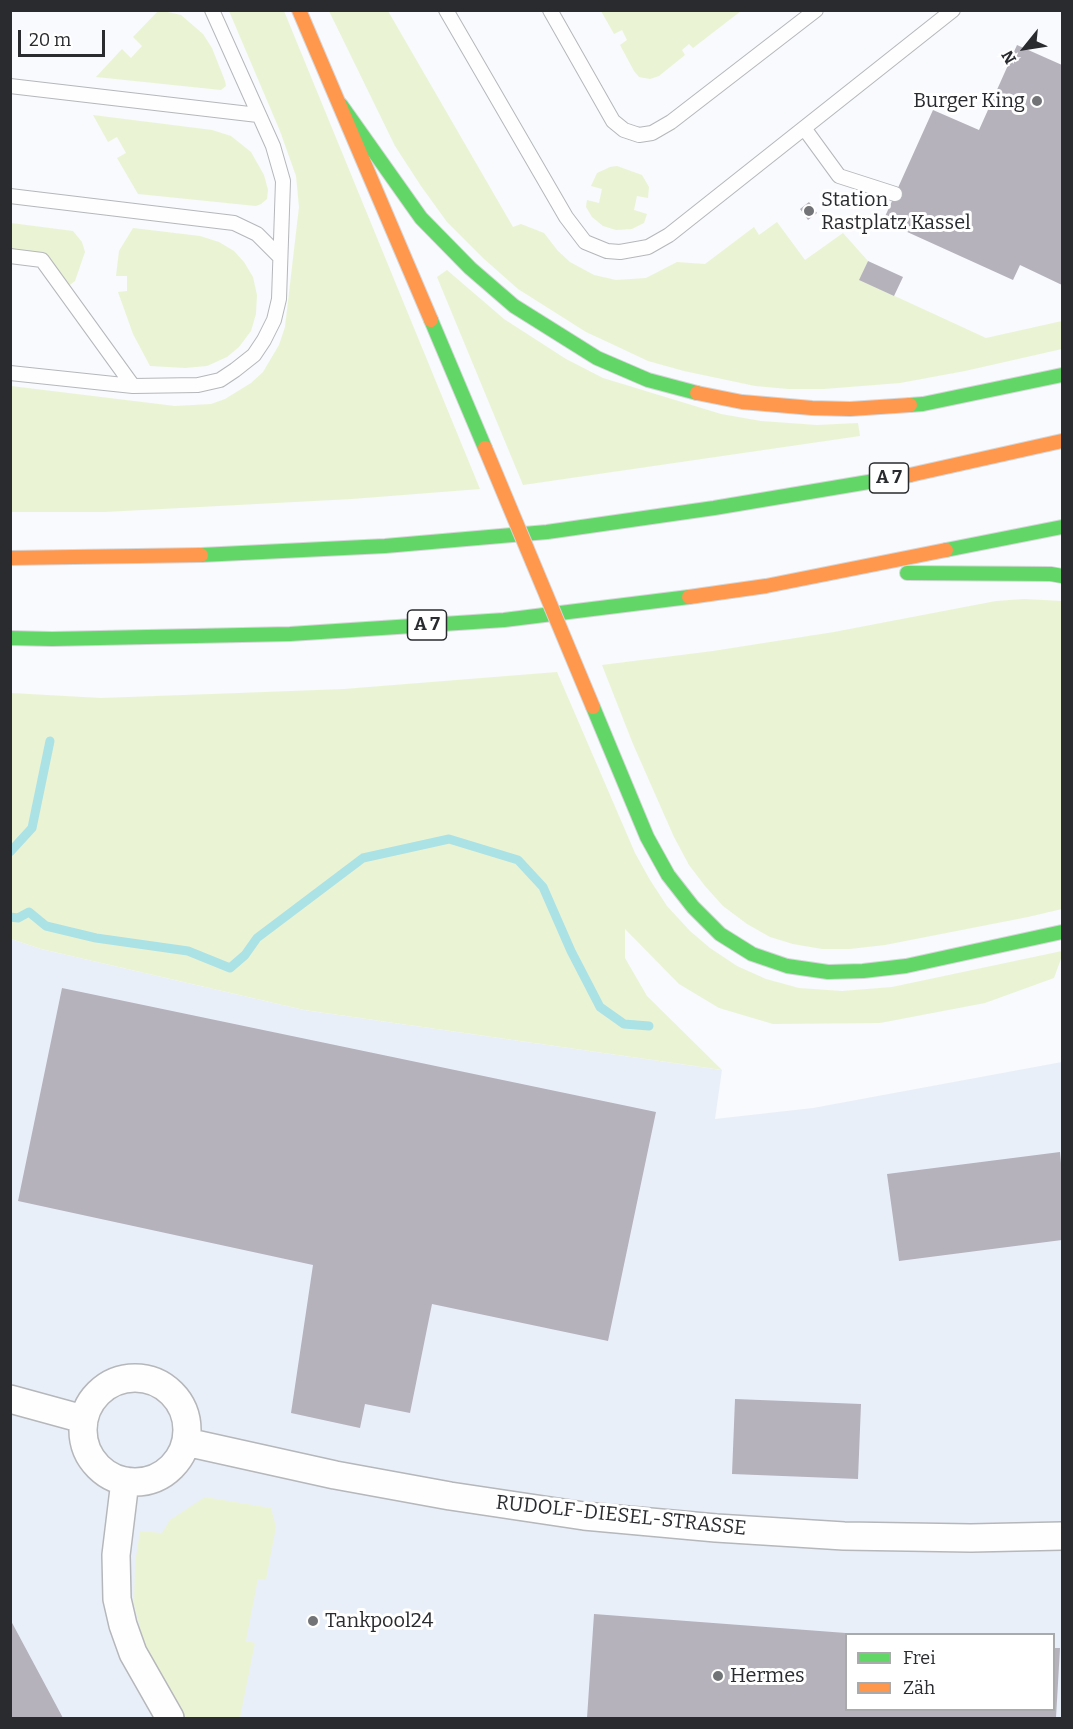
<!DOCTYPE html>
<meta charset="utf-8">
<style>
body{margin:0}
#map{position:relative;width:1073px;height:1729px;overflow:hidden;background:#f8fafd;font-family:Bitter,serif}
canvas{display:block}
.frame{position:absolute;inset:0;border:12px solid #292b2e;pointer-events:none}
.legend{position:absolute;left:845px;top:1633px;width:210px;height:78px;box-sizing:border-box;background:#fff;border:2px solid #a9aaab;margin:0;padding:8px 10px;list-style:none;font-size:18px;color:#292b2e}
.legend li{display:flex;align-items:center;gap:12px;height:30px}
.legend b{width:30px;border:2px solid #a9aaab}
.north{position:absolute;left:995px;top:18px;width:60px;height:60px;-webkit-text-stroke:4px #fff;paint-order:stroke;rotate:240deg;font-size:16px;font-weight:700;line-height:24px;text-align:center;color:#292b2e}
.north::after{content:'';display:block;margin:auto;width:21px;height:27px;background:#292b2e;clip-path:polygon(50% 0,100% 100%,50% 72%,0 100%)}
.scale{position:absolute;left:18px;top:30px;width:87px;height:27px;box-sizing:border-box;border:3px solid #292b2e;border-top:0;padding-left:8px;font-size:18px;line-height:21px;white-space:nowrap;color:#292b2e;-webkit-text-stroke:4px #fff;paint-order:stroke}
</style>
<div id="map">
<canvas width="1073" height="1729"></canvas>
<div class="frame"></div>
<ul class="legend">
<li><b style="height:8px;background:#63d668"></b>Frei</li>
<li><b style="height:8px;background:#ff974d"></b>Zäh</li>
</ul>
<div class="north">N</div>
<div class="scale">20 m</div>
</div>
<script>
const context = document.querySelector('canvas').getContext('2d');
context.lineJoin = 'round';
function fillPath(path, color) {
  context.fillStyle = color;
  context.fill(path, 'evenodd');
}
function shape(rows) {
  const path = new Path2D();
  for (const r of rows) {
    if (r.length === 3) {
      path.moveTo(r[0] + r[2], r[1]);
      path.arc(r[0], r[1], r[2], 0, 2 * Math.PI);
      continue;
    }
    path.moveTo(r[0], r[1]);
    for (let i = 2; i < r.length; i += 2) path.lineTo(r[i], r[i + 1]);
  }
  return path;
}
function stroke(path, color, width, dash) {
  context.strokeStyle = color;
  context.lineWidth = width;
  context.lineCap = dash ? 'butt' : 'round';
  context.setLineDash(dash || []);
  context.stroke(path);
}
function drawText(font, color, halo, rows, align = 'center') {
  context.font = font + ' Bitter,serif';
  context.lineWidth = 6;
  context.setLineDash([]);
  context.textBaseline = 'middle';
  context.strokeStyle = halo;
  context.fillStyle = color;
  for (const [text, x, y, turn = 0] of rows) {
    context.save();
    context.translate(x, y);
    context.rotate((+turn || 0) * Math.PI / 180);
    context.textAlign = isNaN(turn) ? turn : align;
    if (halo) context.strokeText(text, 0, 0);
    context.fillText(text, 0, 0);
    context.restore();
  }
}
fillPath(shape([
 [11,939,41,949,304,1010,722,1070,715,1119,813,1108,1062,1062,1062,1718,11,1718],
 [846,1634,1054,1634,1054,1710,846,1710]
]), '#e9eff9');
fillPath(shape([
 [159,10,181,15,203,34,212,48,225,81,226,86,221,90,96,77,122,49,131,58,142,46,133,37],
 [229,11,284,11,480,489,352,499,105,512,11,512,11,386,175,406,211,404,225,399,251,383,263,372,279,345,285,327,299,207,296,176,280,131],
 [329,11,388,11,513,227,521,224,544,233,558,251,570,262,594,275,616,280,646,278,677,262,705,264,754,227,759,235,777,222,805,260,843,233,868,261,860,280,986,338,1062,321,1062,349,965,371,900,383,824,389,788,389,755,386,684,371,648,361,614,345,586,332,518,289,483,258,447,222,421,186,395,146],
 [601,11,741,11,693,48,689,44,682,50,685,55,659,76,650,79,639,77,634,71,620,45,627,40,622,30,614,34],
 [93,115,212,130,231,136,251,152,264,175,268,190,267,199,261,204,256,206,138,194,117,158,126,153,117,137,108,142],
 [617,166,642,175,649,187,648,198,637,196,634,210,647,214,644,223,632,229,616,230,603,226,592,217,586,207,587,200,599,203,602,189,591,186,597,173,610,167],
 [11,223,73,231,82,242,85,252,75,281,66,288,40,254,11,250],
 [133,228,200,236,219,242,234,251,244,262,253,277,257,295,256,314,251,331,239,347,227,357,207,366,185,368,150,366,133,334,118,292,127,291,127,276,116,276,119,251],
 [447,270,504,319,566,359,603,378,721,414,761,421,817,425,858,423,860,436,523,485,437,277],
 [1024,599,1062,601,1062,909,1028,917,885,945,850,949,822,949,793,944,770,937,747,924,723,906,705,886,689,865,674,837,633,744,602,665,713,651,834,632,996,601],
 [557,672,635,853,650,880,667,906,690,931,710,948,737,966,766,979,799,988,842,991,892,987,1062,951,1062,956,1054,978,985,1003,880,1023,773,1024,719,1008,679,984,625,929,625,958,647,996,722,1070,304,1010,41,949,11,939,11,693,101,698,239,693,344,689],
 [205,1497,271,1508,276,1527,266,1580,258,1579,246,1641,255,1643,240,1718,185,1718,144,1644,134,1604,135,1564,140,1531,162,1533,170,1520]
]), '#ebf3d5');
stroke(shape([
 [10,852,32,828,50,741],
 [10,917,18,918,29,912,46,926,96,938,188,951,230,968,245,955,257,938,363,858,449,839,518,860,543,887,571,951,600,1007,624,1024,649,1026]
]), '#abe2e6', 9);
fillPath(shape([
 [1017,45,1062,65,1062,285,1020,265,1013,280,883,221,933,110,979,130],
 [809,202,817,213,808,220,800,209],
 [868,261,903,277,894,296,859,280],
 [62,988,656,1112,608,1341,432,1304,410,1413,365,1404,360,1428,291,1413,313,1265,18,1201],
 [1060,1152,1062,1174,1062,1240,899,1261,887,1174],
 [735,1399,861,1404,858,1479,732,1474],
 [594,1614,846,1633,846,1710,1053,1710,1054,1648,1060,1648,1056,1718,587,1718],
 [10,1619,63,1718,10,1718]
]), '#b5b2bc');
const lane = shape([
 [446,10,566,217,585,242,607,251,620,252,648,247,669,235,953,10],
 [550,10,613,121,624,130,639,135,652,133,671,122,816,10],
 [10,86,258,115],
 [804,128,839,176,895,194],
 [10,196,234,223,257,234,279,256],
 [10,256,42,260,133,386],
 [10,373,133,386,198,385,220,380,235,370,254,355,264,340,274,320,279,299,283,181,273,146,212,10]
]);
const street = shape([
 [135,1430,52],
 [10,1399,83,1419],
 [186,1442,335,1475,450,1496,584,1516,716,1528,844,1536,971,1538,1062,1536],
 [125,1481,116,1555,117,1599,123,1625,133,1653,170,1718]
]);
const fast = shape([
 [341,105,421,218,470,268,514,306,597,358,648,380,697,393],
 [431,320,485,448],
 [910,405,923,404,1062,375],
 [946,550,1062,527],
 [201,555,385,546,547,532,714,508,910,475],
 [907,573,1051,574,1062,576],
 [10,638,52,639,290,634,504,620,689,597],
 [593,707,647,837,668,875,693,907,720,934,752,954,787,966,828,972,863,971,906,966,1062,932]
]);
const slow = shape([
 [299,10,431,320],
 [697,393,742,402,812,408,850,409,910,405],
 [910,475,1062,441],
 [10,558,201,555],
 [689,597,766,586,946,550]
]);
stroke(lane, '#b5b7ba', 16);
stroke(street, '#b5b7ba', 30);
stroke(fast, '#d6d7d9', 16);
stroke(slow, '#d6d7d9', 16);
stroke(lane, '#fefeff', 14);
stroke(street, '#fefeff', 27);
stroke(fast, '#63d668', 14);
stroke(slow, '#ff974d', 14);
const slowBridge = shape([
 [485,448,593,707]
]);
stroke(slowBridge, '#d6d7d9', 16, []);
stroke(slowBridge, '#ff974d', 14);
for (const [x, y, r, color] of [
 [1037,101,6,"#717376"],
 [809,211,6,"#717376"],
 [313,1621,6,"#717376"],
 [718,1676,6,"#717376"]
]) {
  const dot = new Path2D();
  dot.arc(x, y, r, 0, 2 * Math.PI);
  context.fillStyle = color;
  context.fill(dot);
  stroke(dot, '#fff', 2);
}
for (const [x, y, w] of [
 [889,478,39],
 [427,625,39]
]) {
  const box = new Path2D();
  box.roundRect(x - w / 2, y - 15, w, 30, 4.5);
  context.fillStyle = '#fff';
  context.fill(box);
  stroke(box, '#292b2e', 1.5);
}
drawText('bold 18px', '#292b2e', null, [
 ["A 7",889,478],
 ["A 7",427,625]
]);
drawText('20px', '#292b2e', '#fff', [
 ["Burger King",1025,101,"right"],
 ["Station",821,200],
 ["Rastplatz Kassel",821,223],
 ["Tankpool24",325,1621],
 ["Hermes",730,1676]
], 'left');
drawText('20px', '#292b2e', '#fff', [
 ["RUDOLF-DIESEL-STRASSE",621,1516,6]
]);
</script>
